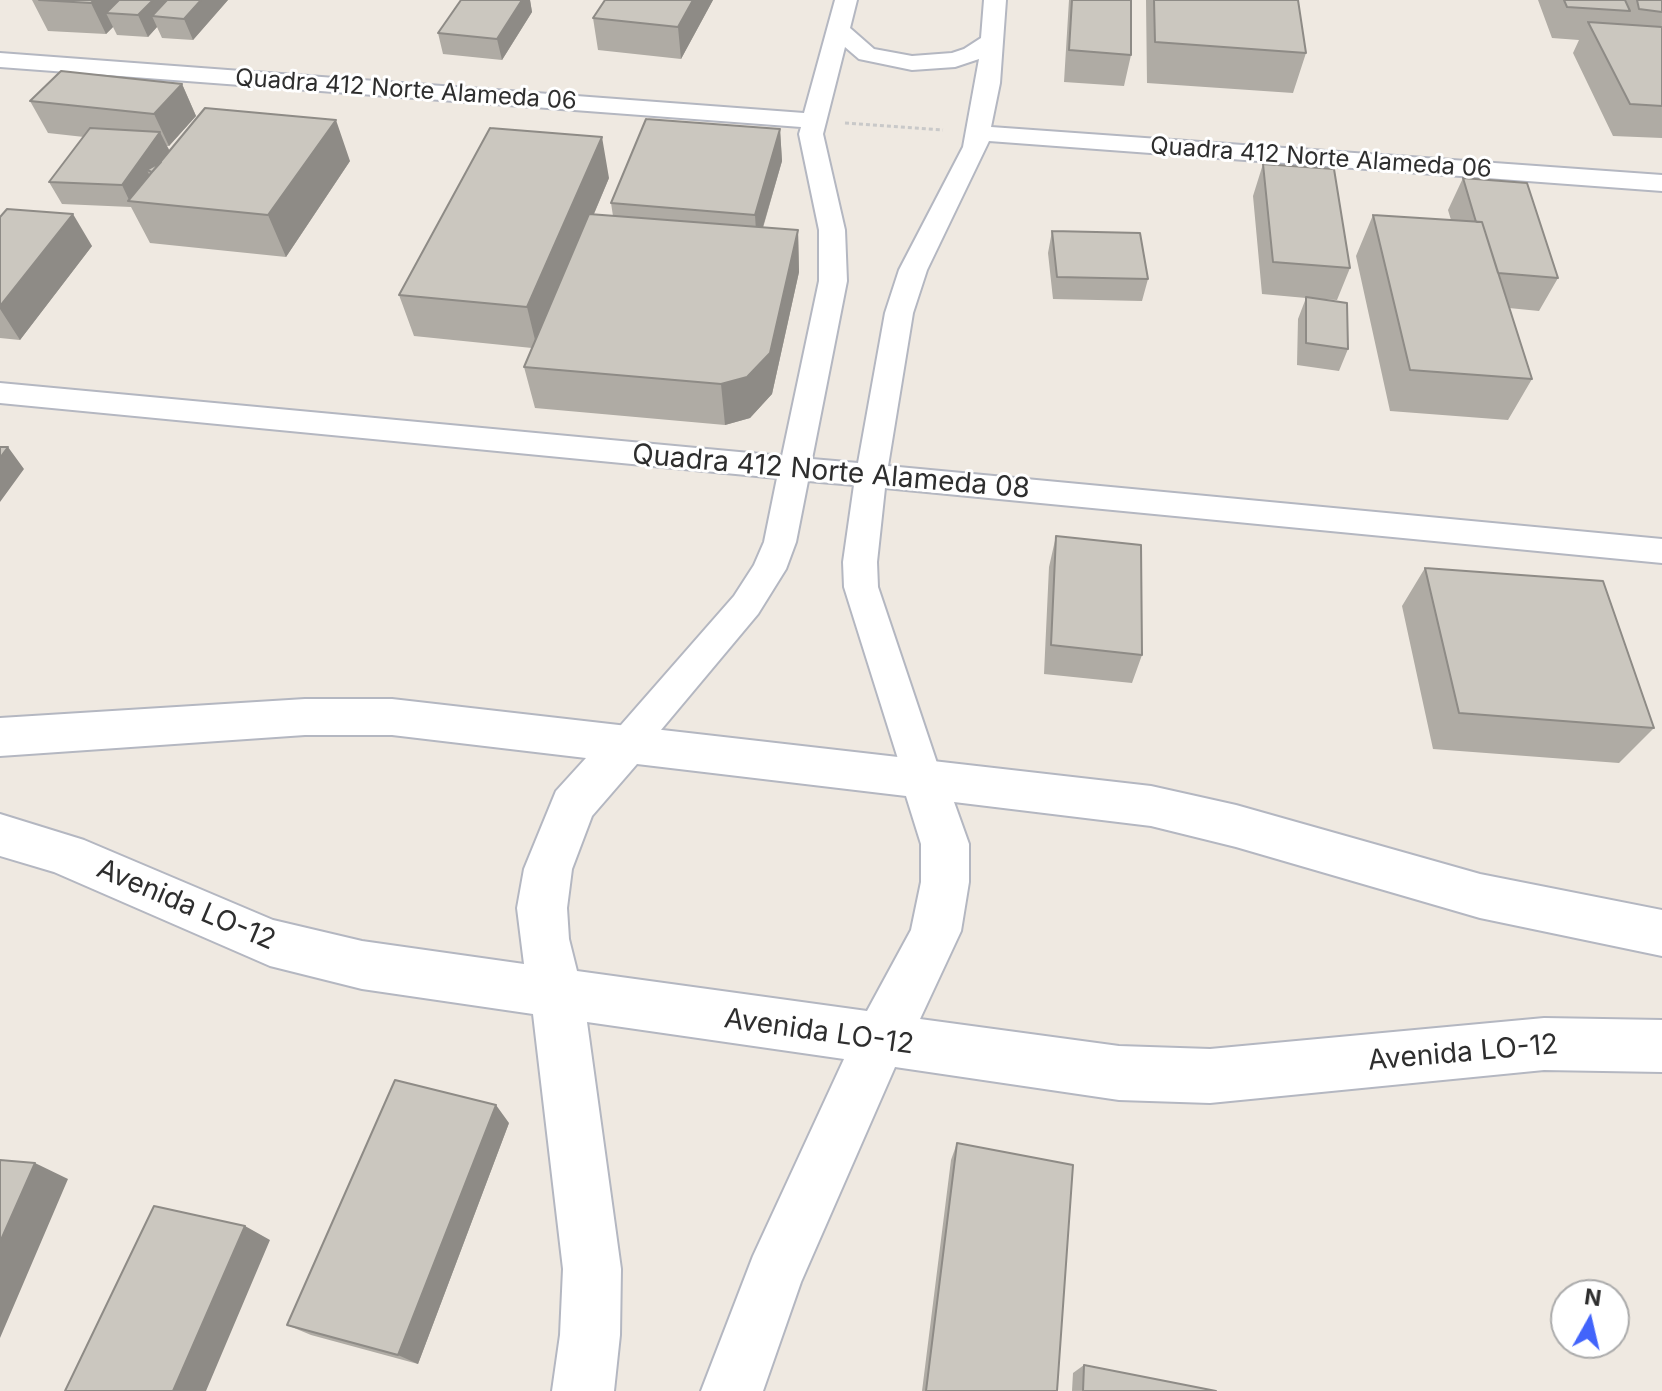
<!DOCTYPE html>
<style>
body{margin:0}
#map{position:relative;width:1662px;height:1391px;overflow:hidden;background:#efe9e1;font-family:Inter,sans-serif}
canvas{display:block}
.north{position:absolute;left:1550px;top:1279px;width:80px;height:80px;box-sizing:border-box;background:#fff;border:2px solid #ababab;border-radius:50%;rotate:8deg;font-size:22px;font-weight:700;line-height:32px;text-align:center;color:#2e2e2e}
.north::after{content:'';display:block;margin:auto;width:28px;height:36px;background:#4264fb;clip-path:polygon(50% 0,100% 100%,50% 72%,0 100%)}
</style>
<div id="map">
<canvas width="1662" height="1391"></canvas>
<div class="north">N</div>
</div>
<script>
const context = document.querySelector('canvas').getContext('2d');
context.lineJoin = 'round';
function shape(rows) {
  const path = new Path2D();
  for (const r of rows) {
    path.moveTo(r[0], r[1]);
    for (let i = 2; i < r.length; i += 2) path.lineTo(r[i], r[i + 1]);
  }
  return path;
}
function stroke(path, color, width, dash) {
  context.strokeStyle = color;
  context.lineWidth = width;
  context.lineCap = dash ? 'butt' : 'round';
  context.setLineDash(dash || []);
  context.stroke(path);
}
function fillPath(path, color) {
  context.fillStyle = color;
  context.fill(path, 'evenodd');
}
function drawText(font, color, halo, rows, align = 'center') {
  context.font = font + ' Inter,sans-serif';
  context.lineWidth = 6;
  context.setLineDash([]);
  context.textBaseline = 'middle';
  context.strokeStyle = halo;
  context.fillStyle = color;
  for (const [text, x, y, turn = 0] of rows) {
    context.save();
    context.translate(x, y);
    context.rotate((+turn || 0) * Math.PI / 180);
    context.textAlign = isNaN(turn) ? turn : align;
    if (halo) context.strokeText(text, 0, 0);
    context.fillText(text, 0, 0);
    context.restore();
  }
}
const street = shape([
 [835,0,857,0,850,28,874,49,912,56,952,53,964,49,981,38,984,0,1006,0,1000,83,991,127,1662,175,1662,191,989,141,927,270,913,313,888,466,1662,539,1662,563,885,488,877,562,878,587,942,778,936,789,923,794,910,789,904,778,844,587,843,562,854,485,808,481,796,542,786,569,758,614,640,755,627,760,614,755,609,744,614,733,734,596,754,565,764,542,777,478,0,403,0,383,782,456,819,281,819,230,799,134,801,127,0,67,0,53,804,113,835,0],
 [845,47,859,59,912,70,955,67,979,59,963,147,899,270,885,313,858,463,812,459,847,281,845,230,823,134,845,47]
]);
const secondary = shape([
 [305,699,392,699,1151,786,1236,805,1480,874,1662,910,1662,956,1480,918,1236,847,1151,826,954,802,969,844,969,882,961,931,920,1019,1119,1046,1210,1049,1544,1018,1662,1020,1662,1072,1544,1070,1210,1103,1119,1100,895,1067,801,1282,763,1391,701,1391,753,1256,844,1059,587,1022,621,1269,620,1335,614,1391,552,1391,560,1335,563,1269,533,1014,362,989,270,966,54,872,0,856,0,814,84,840,273,920,362,941,524,964,517,908,524,869,556,791,586,758,392,735,305,735,0,756,0,718,305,699],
 [637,764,906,796,921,844,921,882,911,930,867,1011,577,971,569,939,567,908,572,869,592,816,637,764]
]);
stroke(street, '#b4b7c1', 4);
stroke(secondary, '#b4b7c1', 4);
stroke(shape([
 [845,123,943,130]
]), '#c9c9c9', 3, [4, 3]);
fillPath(street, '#fff');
fillPath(secondary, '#fff');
fillPath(shape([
 [32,0,228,0,193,40,162,38,157,27,148,37,117,35,113,27,106,34,48,31],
 [461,0,530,0,532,12,502,60,443,54,438,33],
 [605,0,713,0,681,59,598,50,593,18],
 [1069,0,1131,0,1131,55,1124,86,1064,82],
 [1146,0,1298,0,1306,53,1293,93,1147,83],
 [1538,0,1662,0,1662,138,1613,136,1573,53,1579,40,1552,38],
 [182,84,196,116,169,146,167,146,170,151,350,161,286,257,150,243,131,207,62,204,49,182,84,137,48,133,30,101],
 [780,129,782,161,763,228,798,230,799,272,772,394,750,418,725,425,535,408,524,367,532,348,414,336,399,295,609,178,594,214,613,216,611,203],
 [1263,164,1350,268,1337,300,1316,299,1348,349,1339,371,1297,365,1298,319,1306,298,1262,294,1253,196],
 [1463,178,1558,278,1539,311,1509,308,1532,379,1508,420,1390,411,1356,256,1373,215,1451,220,1448,210],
 [0,217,92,246,20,340,0,338],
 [1052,231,1148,279,1142,301,1053,299,1048,253],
 [1056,536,1142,655,1132,683,1044,674,1049,567],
 [1425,568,1654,728,1619,763,1433,749,1402,606],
 [509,1123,418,1364,311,1335,287,1325],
 [957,1143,1057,1391,922,1391,951,1160],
 [1084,1365,1216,1391,1072,1391,1073,1373]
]), '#afaba4');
fillPath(shape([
 [94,0,136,0,106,13,113,27,106,34,91,3],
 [153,0,181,0,152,16,157,27,148,37,138,15],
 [201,0,228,0,193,40,184,19],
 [522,0,530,0,532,12,502,60,497,39],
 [693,0,713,0,681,59,678,27],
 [182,84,196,116,169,146,154,114],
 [336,120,350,161,286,257,268,215],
 [780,129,782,161,757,247,755,215],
 [160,132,171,154,156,174,147,170,152,180,130,202,122,185],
 [602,137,609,178,537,348,527,307],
 [73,214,92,246,20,340,0,309,0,306],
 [798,230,799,272,772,394,750,418,725,425,721,384],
 [8,447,24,469,0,502,0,458],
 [496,1105,509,1123,418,1364,398,1355],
 [35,1163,68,1179,0,1338,0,1242],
 [245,1226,270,1240,206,1391,173,1391]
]), '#8e8b86');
const building = shape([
 [39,0,94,0,91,3,39,0],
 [119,0,153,0,138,15,106,13,119,0],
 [167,0,201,0,184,19,152,16,167,0],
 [461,0,522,0,497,39,438,33,461,0],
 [605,0,693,0,678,27,593,18,605,0],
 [1072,0,1131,0,1131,55,1069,50,1072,0],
 [1154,0,1298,0,1306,53,1155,42,1154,0],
 [1564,0,1625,0,1630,11,1567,7,1564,0],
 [1637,0,1662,0,1662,12,1639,9,1637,0],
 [1588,22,1662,27,1662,106,1630,104,1588,22],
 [61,71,182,84,154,114,30,101,61,71],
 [205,108,336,120,268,215,128,201,205,108],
 [646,119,780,129,755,215,611,203,646,119],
 [90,128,160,132,122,185,49,182,90,128],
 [490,128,602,137,527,307,399,295,490,128],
 [161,162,152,172,147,170,161,162],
 [1263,164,1334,169,1350,268,1273,262,1263,164],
 [1463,178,1527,183,1558,278,1498,273,1482,222,1476,222,1463,178],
 [7,209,73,214,0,306,0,217,7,209],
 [589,214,798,230,770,353,747,377,721,384,524,367,589,214],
 [1373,215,1482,222,1532,379,1410,370,1373,215],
 [1052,231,1140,233,1148,279,1057,277,1052,231],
 [1306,297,1347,303,1348,349,1306,343,1306,297],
 [0,447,8,447,0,458,0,447],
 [1056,536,1141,545,1142,655,1051,645,1056,536],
 [1425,568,1603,581,1654,728,1459,713,1425,568],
 [395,1080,496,1105,398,1355,287,1325,395,1080],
 [957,1143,1073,1165,1057,1391,926,1391,957,1143],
 [0,1160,35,1163,0,1242,0,1160],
 [154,1206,245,1226,173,1391,65,1391,154,1206],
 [1084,1365,1216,1391,1083,1391,1084,1365]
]);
fillPath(building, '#cbc7bf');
stroke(building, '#8e8b86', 2);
drawText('24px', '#2e2e2e', '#fff', [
 ["Quadra 412 Norte Alameda 06",406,90,4],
 ["Quadra 412 Norte Alameda 06",1321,158,4]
]);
drawText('28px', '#2e2e2e', '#fff', [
 ["Quadra 412 Norte Alameda 08",831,472,5],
 ["Avenida LO-12",186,905,23],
 ["Avenida LO-12",819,1032,8],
 ["Avenida LO-12",1463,1053,-5]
]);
</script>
